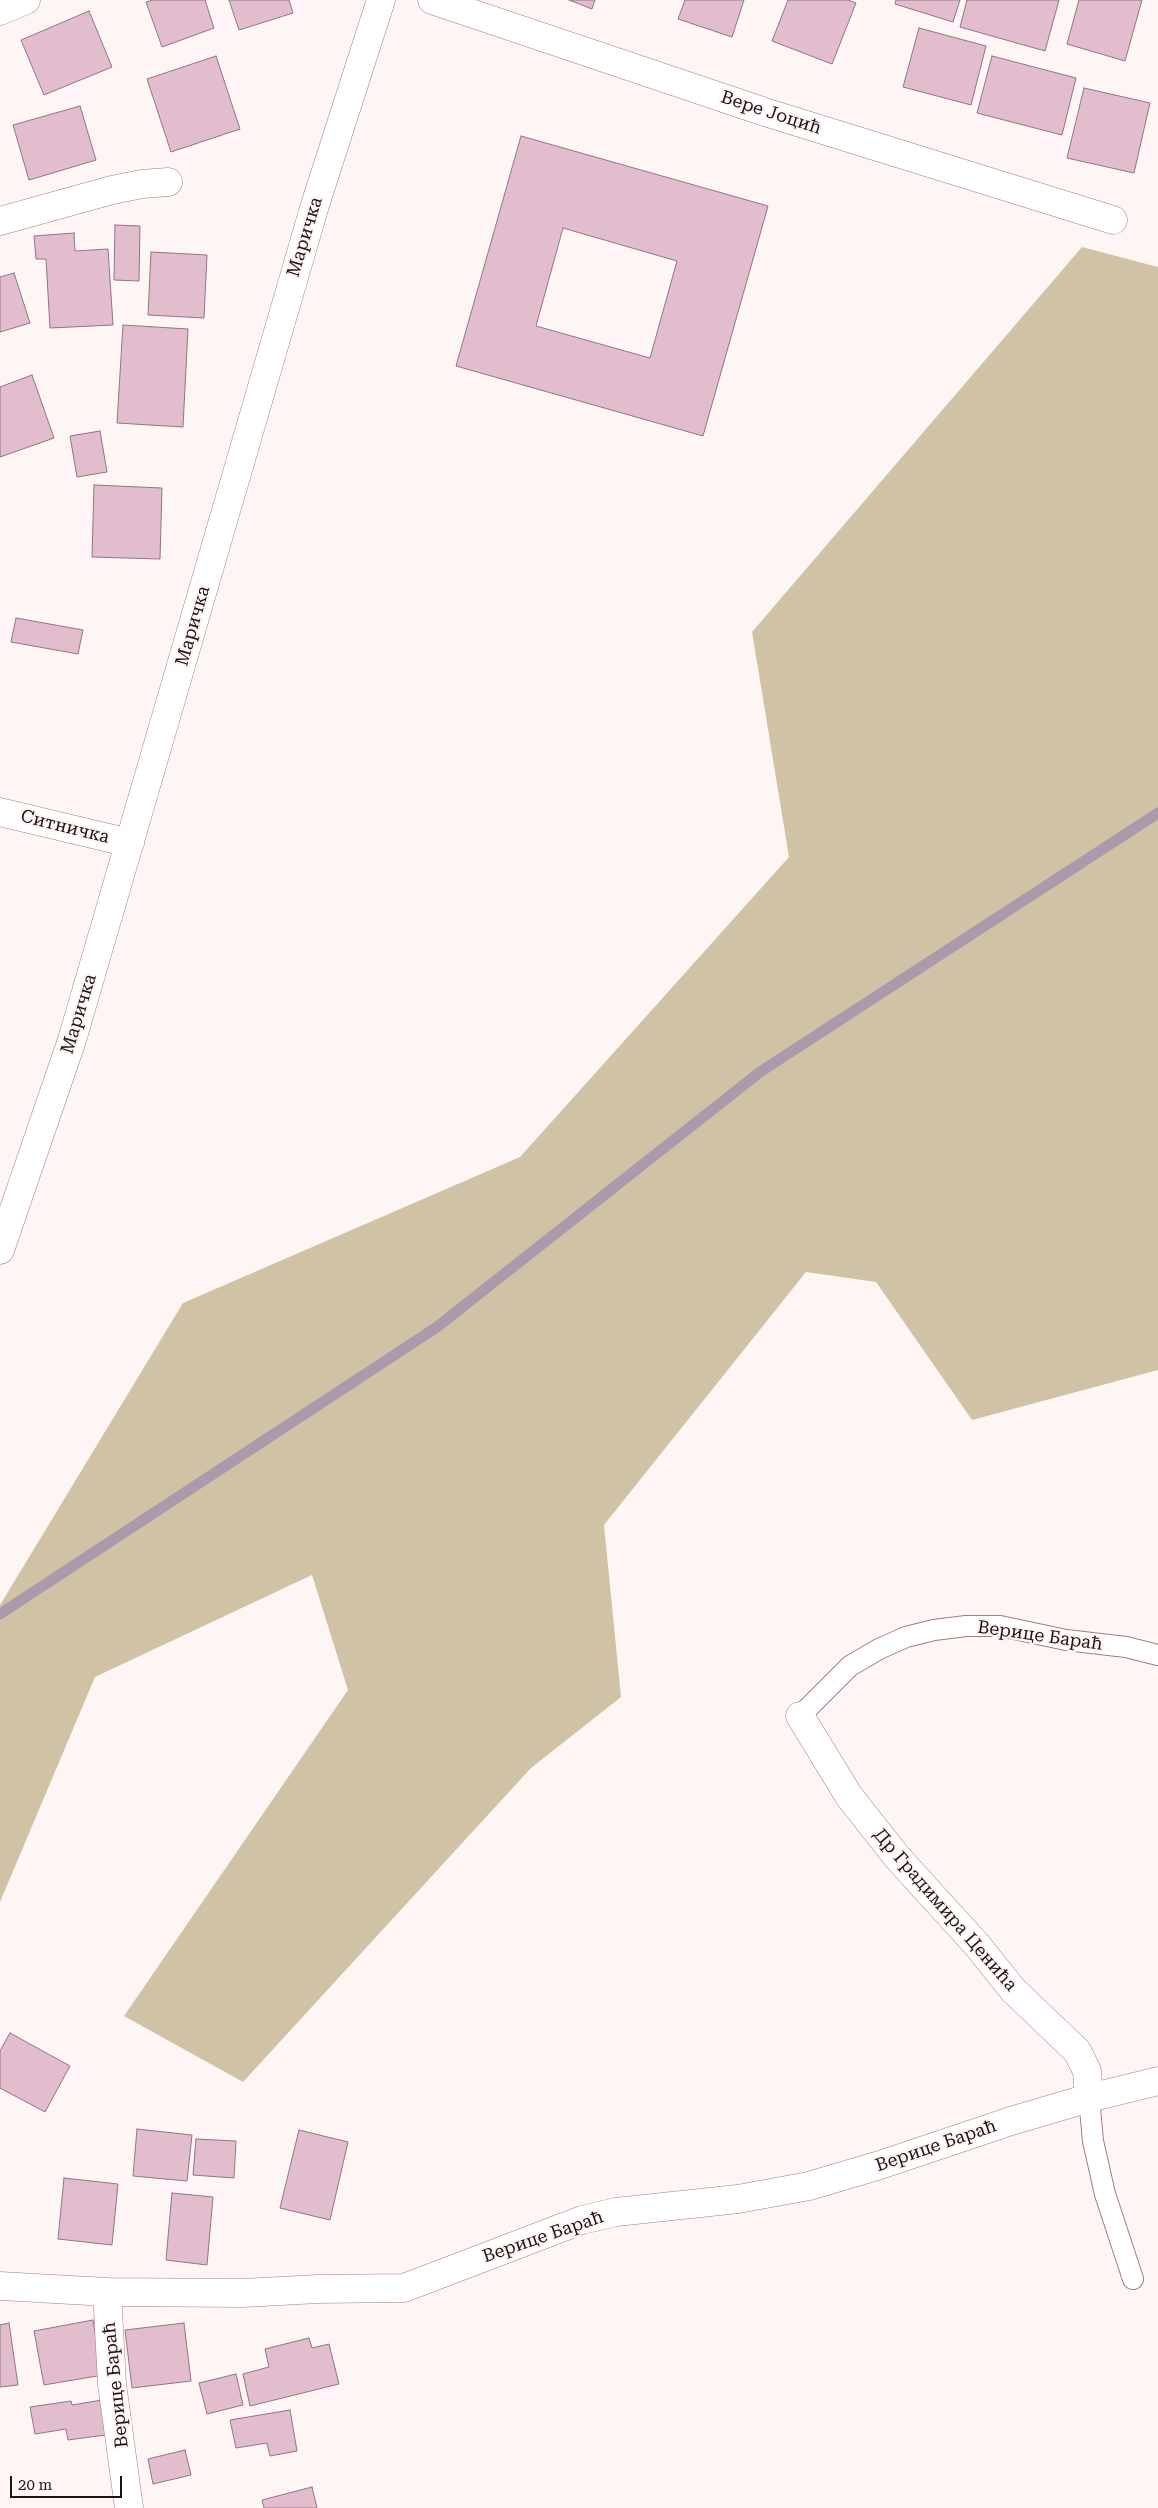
<!DOCTYPE html>
<meta charset="utf-8">
<style>
body{margin:0}
#map{position:relative;width:1158px;height:2508px;overflow:hidden;background:#fef6f5;font-family:"Roboto Serif",serif}
canvas{display:block}
.scale{position:absolute;left:10px;top:2476px;width:112px;height:22px;box-sizing:border-box;border:2px solid #211312;border-top:0;padding-left:6px;font-size:15px;line-height:18px;white-space:nowrap;color:#211312;-webkit-text-stroke:4px #fef6f5;paint-order:stroke}
</style>
<div id="map">
<canvas width="1158" height="2508"></canvas>
<div class="scale">20 m</div>
</div>
<script>
const context = document.querySelector('canvas').getContext('2d');
context.lineJoin = 'round';
function fillPath(path, color) {
  context.fillStyle = color;
  context.fill(path, 'evenodd');
}
function shape(rows) {
  const path = new Path2D();
  for (const r of rows) {
    path.moveTo(r[0], r[1]);
    for (let i = 2; i < r.length; i += 2) path.lineTo(r[i], r[i + 1]);
  }
  return path;
}
function stroke(path, color, width, dash) {
  context.strokeStyle = color;
  context.lineWidth = width;
  context.lineCap = dash ? 'butt' : 'round';
  context.setLineDash(dash || []);
  context.stroke(path);
}
function drawText(font, color, halo, rows, align = 'center') {
  context.font = font + ' "Roboto Serif",serif';
  context.lineWidth = 4.5;
  context.setLineDash([]);
  context.textBaseline = 'middle';
  context.strokeStyle = halo;
  context.fillStyle = color;
  for (const [text, x, y, turn = 0] of rows) {
    context.save();
    context.translate(x, y);
    context.rotate((+turn || 0) * Math.PI / 180);
    context.textAlign = isNaN(turn) ? turn : align;
    if (halo) context.strokeText(text, 0, 0);
    context.fillText(text, 0, 0);
    context.restore();
  }
}
fillPath(shape([
 [1082,247,1158,267,1158,1370,972,1420,876,1282,806,1272,604,1525,621,1697,531,1768,243,2082,124,2016,348,1690,312,1575,95,1677,0,1902,0,1605,183,1303,520,1157,789,857,752,632]
]), '#d0c3a5');
stroke(shape([
 [0,1614,437,1327,760,1072,1158,813]
]), '#ac99ac', 11);
const building = shape([
 [153,0,205,0,214,28,162,47,146,2,153,0],
 [229,0,289,0,293,13,239,30,229,0],
 [569,0,595,0,592,9,569,0],
 [685,0,744,0,732,37,678,19,685,0],
 [788,0,848,0,856,3,832,64,772,41,788,0],
 [896,0,960,0,953,22,895,4,896,0],
 [967,0,1059,0,1045,51,960,27,967,0],
 [1079,0,1142,0,1125,61,1067,44,1079,0],
 [89,11,112,67,44,95,21,40,89,11],
 [919,28,986,46,971,105,903,87,919,28],
 [216,56,240,129,171,152,147,79,216,56],
 [992,56,1076,78,1062,135,977,113,992,56],
 [1084,88,1150,103,1134,173,1067,158,1084,88],
 [80,106,96,160,29,180,13,125,80,106],
 [521,136,768,206,703,436,456,366,521,136],
 [563,228,677,261,650,358,536,326,563,228],
 [115,225,140,226,139,281,114,280,115,225],
 [74,233,75,251,108,249,113,325,50,328,46,259,36,259,34,236,74,233],
 [151,252,207,255,204,318,148,315,151,252],
 [14,273,30,323,0,332,0,277,14,273],
 [123,325,188,329,183,427,117,423,123,325],
 [32,375,54,438,0,457,0,387,32,375],
 [100,431,107,472,77,477,70,436,100,431],
 [94,485,162,488,160,559,92,557,94,485],
 [16,618,83,630,78,654,11,642,16,618],
 [10,2033,70,2066,45,2112,0,2088,0,2051,10,2033],
 [137,2129,192,2135,187,2181,133,2176,137,2129],
 [299,2130,348,2142,330,2220,280,2208,299,2130],
 [196,2139,236,2141,234,2178,193,2175,196,2139],
 [64,2178,118,2184,112,2245,58,2239,64,2178],
 [172,2193,213,2197,207,2265,166,2260,172,2193],
 [93,2320,103,2375,44,2385,34,2331,93,2320],
 [9,2323,18,2385,0,2387,0,2325,9,2323],
 [184,2323,191,2381,132,2388,125,2330,184,2323],
 [309,2338,312,2348,329,2344,339,2384,250,2406,243,2374,269,2367,265,2349,309,2338],
 [236,2374,243,2405,207,2414,199,2383,236,2374],
 [108,2399,113,2434,68,2440,66,2429,35,2434,30,2407,71,2401,72,2405,108,2399],
 [290,2410,297,2451,270,2456,267,2443,236,2448,230,2420,290,2410],
 [185,2450,191,2475,153,2484,148,2459,185,2450],
 [312,2487,317,2508,264,2508,262,2500,312,2487]
]);
fillPath(building, '#e1bdcd');
stroke(building, '#947382', 1);
const lane = shape([
 [800,1716,850,1666,879,1649,906,1637,934,1630,966,1626,1000,1626,1066,1640,1126,1647,1158,1655],
 [1089,2098,1093,2141,1105,2194,1133,2279]
]);
const street = shape([
 [432,0,768,113,1113,220],
 [0,11,26,0],
 [0,221,112,190,142,184,168,182],
 [0,812,130,843],
 [800,1716,849,1796,897,1857,977,1945,1013,1990,1077,2051,1087,2071,1089,2098],
 [0,2286,107,2292,243,2293,318,2289,404,2288,582,2220,616,2212,738,2199,809,2186,880,2165,1011,2121,1089,2098,1158,2081],
 [107,2292,112,2384,129,2508]
]);
const secondary = shape([
 [0,1250,72,1040,315,205,381,0]
]);
stroke(lane, '#a27d7b', 22);
stroke(street, '#a27d7b', 29);
stroke(secondary, '#a27d7b', 29);
stroke(lane, '#fff', 20);
stroke(street, '#fff', 28);
stroke(secondary, '#fff', 28);
drawText('18px', '#211312', '#fef6f5', [
 ["Вере Јоцић",771,113,18],
 ["Маричка",305,237,-73],
 ["Маричка",193,626,-74],
 ["Ситничка",65,827,14],
 ["Маричка",79,1014,-73],
 ["Верице Бараћ",1040,1636,8],
 ["Др Градимира Ценића",945,1910,49],
 ["Верице Бараћ",936,2146,-19],
 ["Верице Бараћ",543,2237,-19],
 ["Верице Бараћ",116,2385,-96]
]);
</script>
